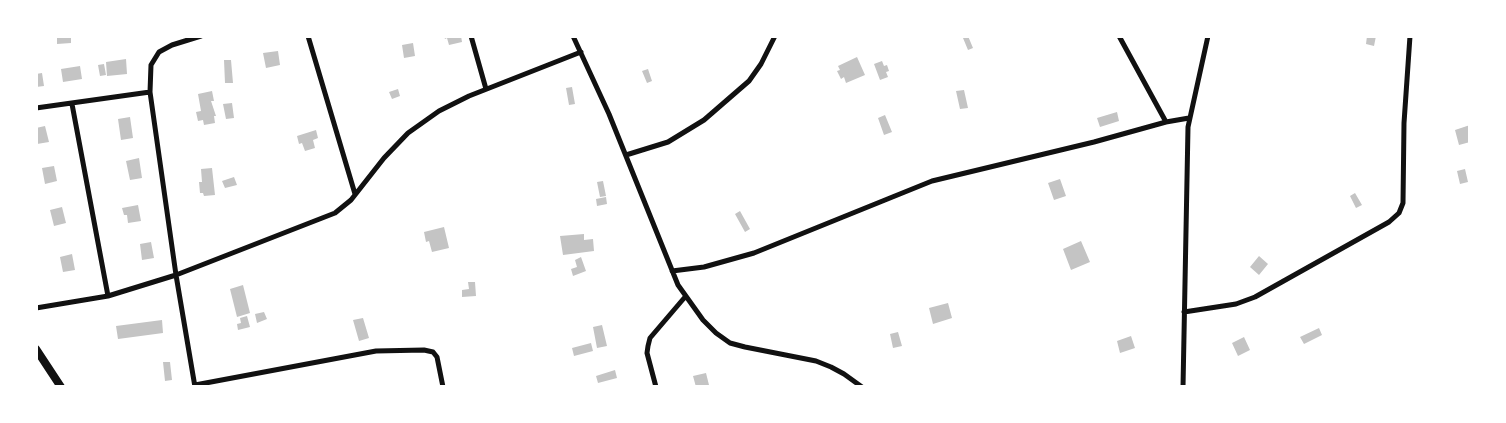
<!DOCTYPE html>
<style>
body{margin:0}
#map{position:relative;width:1506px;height:423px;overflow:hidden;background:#fff;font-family:"Alegreya Sans",sans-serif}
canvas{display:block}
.frame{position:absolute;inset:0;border:38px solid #fff;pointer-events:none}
</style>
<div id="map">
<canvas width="1506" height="423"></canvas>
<div class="frame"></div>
</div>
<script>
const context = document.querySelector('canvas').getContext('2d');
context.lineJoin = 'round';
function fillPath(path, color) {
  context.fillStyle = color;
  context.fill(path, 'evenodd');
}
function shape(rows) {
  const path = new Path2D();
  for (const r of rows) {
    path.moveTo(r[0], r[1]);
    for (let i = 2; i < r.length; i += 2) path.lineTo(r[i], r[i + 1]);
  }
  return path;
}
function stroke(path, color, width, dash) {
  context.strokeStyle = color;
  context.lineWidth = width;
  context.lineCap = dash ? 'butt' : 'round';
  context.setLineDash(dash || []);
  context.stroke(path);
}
fillPath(shape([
 [57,36,71,36,71,43,57,44],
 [444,36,461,36,462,42,449,45,447,38,445,39],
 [968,36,973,48,968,50,963,38],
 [1367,36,1376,36,1374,46,1366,44],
 [413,43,415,56,404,58,402,45],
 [278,51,280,65,266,68,263,53],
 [857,57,865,75,846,83,844,77,841,79,837,71,840,70,838,66],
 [126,59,127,74,107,76,106,62],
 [224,60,231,60,233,83,225,83],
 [882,61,884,66,887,65,889,71,886,72,888,77,880,80,874,64],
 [104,64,106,75,100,76,98,65],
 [80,66,82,79,63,82,61,69],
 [648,69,652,81,647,83,642,71],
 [42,73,44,86,36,87,36,74],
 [572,87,575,104,569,105,566,88],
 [398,89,400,96,392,99,389,92],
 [964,90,968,108,960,109,956,91],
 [212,91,214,101,211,101,216,116,214,116,215,123,204,125,203,120,198,121,196,112,201,111,198,94],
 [232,103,234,118,226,119,223,104],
 [1117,112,1119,121,1100,127,1097,118],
 [885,115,892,132,884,135,878,118],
 [130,117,133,138,121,140,118,119],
 [1470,125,1470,142,1459,145,1455,130],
 [45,126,49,142,37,144,36,128],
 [316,130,318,138,313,140,315,148,305,151,302,143,299,144,297,136],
 [139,158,142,178,130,180,126,161],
 [54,166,57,181,45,184,42,168],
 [212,168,215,195,204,196,203,193,200,193,199,182,202,182,201,169],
 [1465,169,1468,182,1460,184,1457,171],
 [234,177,237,185,225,188,222,181],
 [1060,179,1066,196,1054,200,1048,183],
 [603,181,606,196,600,197,597,182],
 [1355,193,1362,205,1356,208,1350,196],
 [606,197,607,204,597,206,596,199],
 [138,205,141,221,128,223,127,215,124,215,122,208],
 [62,207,66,223,54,226,50,210],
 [740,211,750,229,745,232,735,214],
 [444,227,449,248,432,252,429,241,426,242,424,232],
 [584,234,584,240,593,239,594,251,563,255,560,236],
 [1081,241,1090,262,1071,270,1063,249],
 [151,242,154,258,142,260,140,244],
 [72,254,75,270,63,272,60,257],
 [1259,256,1268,264,1259,275,1250,267],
 [581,257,586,271,573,276,571,269,577,267,575,260],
 [468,282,475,282,476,296,462,297,462,290,469,289],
 [243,285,250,313,237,317,230,289],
 [948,303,952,318,933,324,929,308],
 [264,312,267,319,257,323,255,314],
 [247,316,250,327,238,330,237,324,241,323,240,318],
 [363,318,369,338,359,341,353,320],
 [162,320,163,333,118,339,116,326],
 [602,325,607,346,597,348,593,327],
 [1319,328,1322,335,1304,344,1300,337],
 [898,332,902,346,893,348,890,334],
 [1131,336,1135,348,1120,353,1117,341],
 [1244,337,1250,350,1238,356,1232,343],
 [591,343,593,351,574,356,572,348],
 [163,362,170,362,172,380,165,381],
 [615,370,617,378,598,383,596,376],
 [706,373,709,385,696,387,693,376]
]), '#c4c4c4');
stroke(shape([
 [308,36,355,194],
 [471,36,486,89],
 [573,36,609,114,678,285,703,320,716,333,730,343,745,347,816,361,831,367,844,374,862,387],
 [1119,36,1166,122],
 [72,104,108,296],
 [36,108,150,92],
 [626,155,668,142,704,120,749,81,761,64,775,36],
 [672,271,704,267,754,253,932,181,1094,142,1166,122,1189,118],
 [36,308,108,296,176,275,335,213,351,200,384,158,408,133,439,111,469,96,581,52],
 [1184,312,1236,304,1255,297,1389,222,1399,213,1403,203,1404,123,1410,36],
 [195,385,376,351,424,350,433,352,437,357,443,387],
 [195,387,176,275,150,92,151,65,159,52,172,45,201,36],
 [656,387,647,353,648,346,650,338,685,297],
 [1183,387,1188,127,1208,36]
]), '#111', 5);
stroke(shape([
 [36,349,61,387]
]), '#111', 8);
</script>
